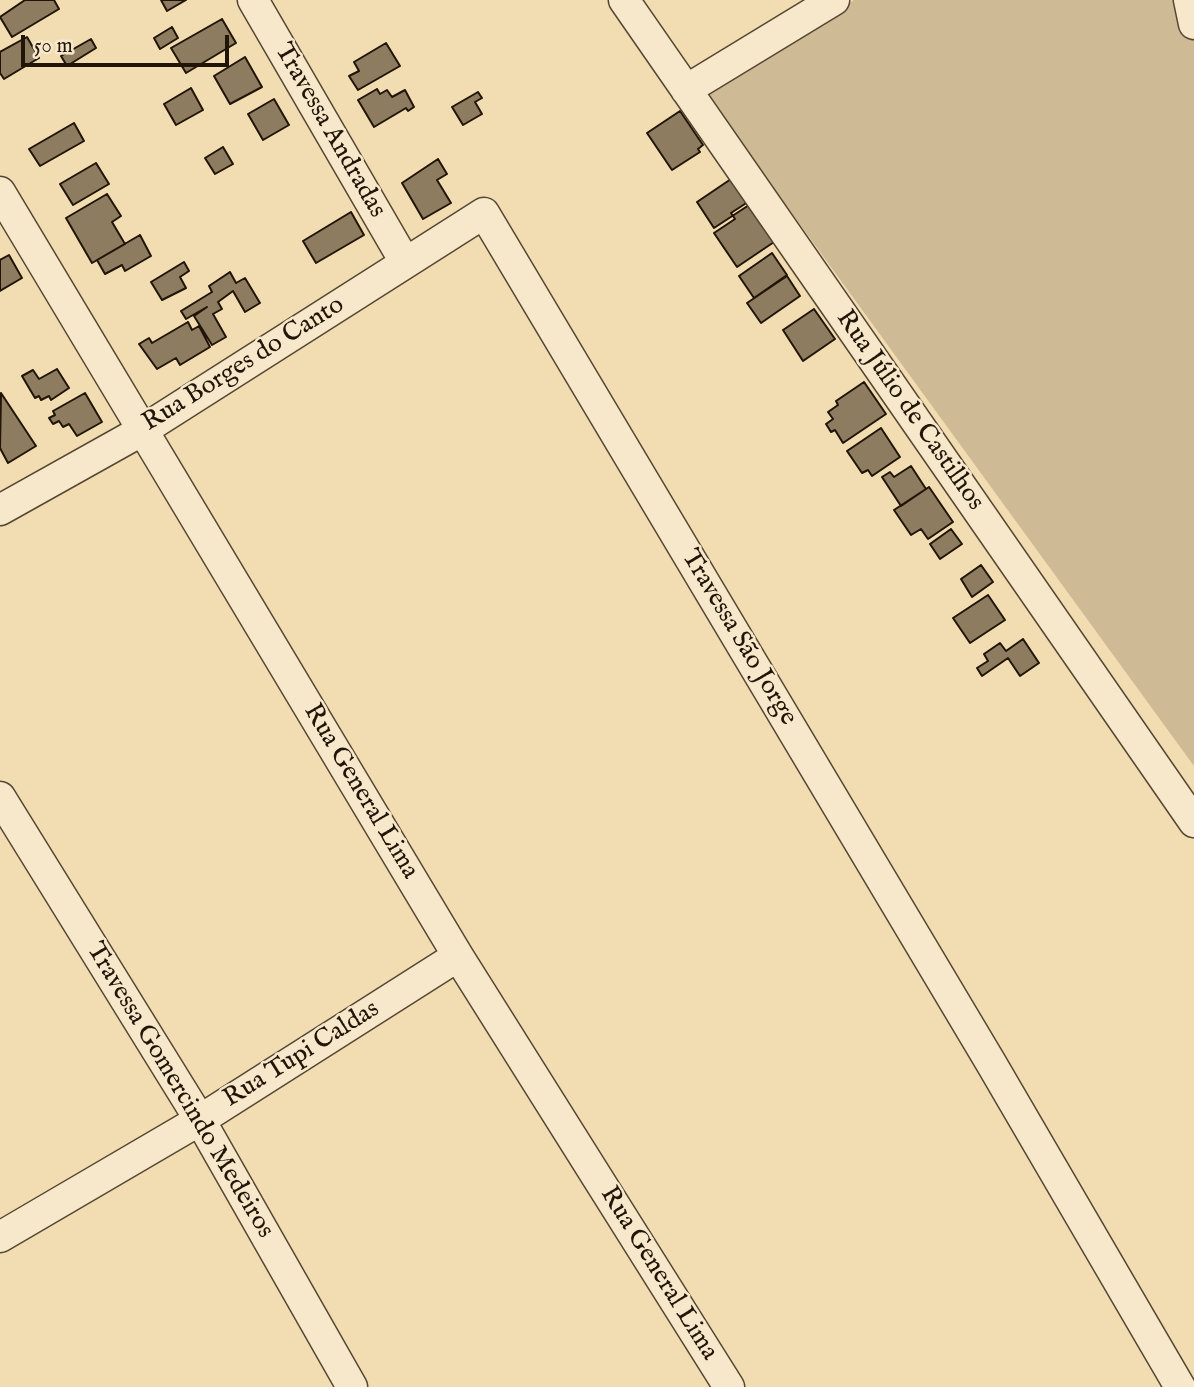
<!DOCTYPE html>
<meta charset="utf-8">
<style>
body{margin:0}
#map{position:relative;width:1194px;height:1387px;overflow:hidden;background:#f2dcb1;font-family:"IM FELL English",serif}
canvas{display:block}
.scale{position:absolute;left:21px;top:35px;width:208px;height:32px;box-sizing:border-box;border:4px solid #211508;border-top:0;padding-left:9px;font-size:21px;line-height:24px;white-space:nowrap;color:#211508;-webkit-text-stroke:5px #f7e8cc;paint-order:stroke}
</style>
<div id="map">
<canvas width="1194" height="1387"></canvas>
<div class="scale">50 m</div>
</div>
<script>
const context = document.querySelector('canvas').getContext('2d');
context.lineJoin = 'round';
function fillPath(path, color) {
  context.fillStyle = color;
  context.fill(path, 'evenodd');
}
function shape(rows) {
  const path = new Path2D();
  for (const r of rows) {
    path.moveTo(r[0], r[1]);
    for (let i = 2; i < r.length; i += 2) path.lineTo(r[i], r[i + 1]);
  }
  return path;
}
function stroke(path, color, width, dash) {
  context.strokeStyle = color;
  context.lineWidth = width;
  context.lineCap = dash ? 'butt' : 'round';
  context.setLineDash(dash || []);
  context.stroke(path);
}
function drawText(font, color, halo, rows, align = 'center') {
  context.font = font + ' "IM FELL English",serif';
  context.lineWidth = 5;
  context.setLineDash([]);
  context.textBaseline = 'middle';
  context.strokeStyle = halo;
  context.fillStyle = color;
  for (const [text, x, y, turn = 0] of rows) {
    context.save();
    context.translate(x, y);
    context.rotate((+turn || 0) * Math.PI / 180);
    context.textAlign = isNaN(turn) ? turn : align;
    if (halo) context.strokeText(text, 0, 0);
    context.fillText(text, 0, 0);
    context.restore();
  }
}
fillPath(shape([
 [854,0,1194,0,1194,766,705,94]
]), '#ceba94');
const building = shape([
 [25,0,54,0,59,9,12,37,0,17,25,0],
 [161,0,186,0,167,11,161,0],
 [222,19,236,43,186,73,171,48,222,19],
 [172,27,178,38,160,49,154,38,172,27],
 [27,37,39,58,4,79,0,73,0,52,27,37],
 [91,39,96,48,67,66,61,56,91,39],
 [386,43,400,66,358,90,349,76,359,71,354,62,386,43],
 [245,57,262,87,230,104,214,76,245,57],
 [191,88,203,110,176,125,164,104,191,88],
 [377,89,380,94,387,90,392,97,405,90,414,107,408,111,406,108,374,127,358,100,377,89],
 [478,92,482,98,475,102,482,114,463,125,452,107,478,92],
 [274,99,289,125,263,140,248,114,274,99],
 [680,111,703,145,698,149,700,152,672,170,647,133,680,111],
 [74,123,84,141,40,166,29,149,74,123],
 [223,147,233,164,215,174,205,158,223,147],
 [438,159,447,174,437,180,451,203,423,219,402,183,438,159],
 [96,163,109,184,73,205,60,184,96,163],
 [731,179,749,205,714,228,697,202,731,179],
 [107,194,121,216,112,222,125,244,92,263,66,218,107,194],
 [751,200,777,240,737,267,714,233,735,219,731,213,751,200],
 [351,212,364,235,316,263,303,241,351,212],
 [140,235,151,256,125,271,122,265,105,274,97,260,140,235],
 [772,253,787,275,754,298,739,276,772,253],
 [9,255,22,278,0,291,0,260,9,255],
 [184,262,189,271,180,277,186,288,162,300,151,282,184,262],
 [230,272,236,283,245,278,260,303,245,312,233,291,218,302,222,309,213,314,226,337,212,345,194,316,207,307,186,319,181,311,212,292,209,286,230,272],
 [787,276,800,296,761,323,747,303,787,276],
 [814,309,835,339,803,361,783,330,814,309],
 [188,322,192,330,199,326,210,347,180,365,176,358,157,369,139,344,149,338,152,343,188,322],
 [57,369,69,388,51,400,49,396,41,400,39,396,35,398,22,376,33,370,39,379,57,369],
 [864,382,886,414,843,443,835,430,831,432,826,424,833,419,828,412,838,405,836,401,864,382],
 [1,393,36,446,8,463,0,448,1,393],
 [85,393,102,422,77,436,69,424,63,427,59,421,53,424,49,418,55,415,53,411,85,393],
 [881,428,900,457,872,476,868,470,862,473,847,451,881,428],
 [911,466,926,489,901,506,882,477,890,472,894,477,911,466],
 [929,487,953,522,928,539,921,529,911,535,894,510,929,487],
 [951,529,962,544,940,559,930,544,951,529],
 [981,565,993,582,972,597,961,579,981,565],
 [988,595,1005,620,970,643,953,618,988,595],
 [1023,639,1039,663,1020,676,1008,658,982,676,977,668,988,661,984,654,1000,643,1006,651,1023,639]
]);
fillPath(building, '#8e7c60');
stroke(building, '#211508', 2);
const minor = shape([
 [253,0,405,262],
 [624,0,1194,822],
 [1189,0,1194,24],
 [686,90,834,0],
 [0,192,458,956,729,1387],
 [0,510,143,430,484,213,991,1063,1180,1387],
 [0,797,200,1120,352,1387],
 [0,1237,200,1120,458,956]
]);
stroke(minor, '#554732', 33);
stroke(minor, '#f7e8cc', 30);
drawText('26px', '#211508', '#f7e8cc', [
 ["Travessa Andradas",329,131,60],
 ["Rua Borges do Canto",244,365,-32],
 ["Rua Júlio de Castilhos",909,411,55],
 ["Travessa São Jorge",738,638,59],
 ["Rua General Lima",360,792,59],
 ["Rua Tupi Caldas",302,1055,-32],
 ["Travessa Gomercindo Medeiros",179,1091,59],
 ["Rua General Lima",658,1274,58]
]);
</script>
